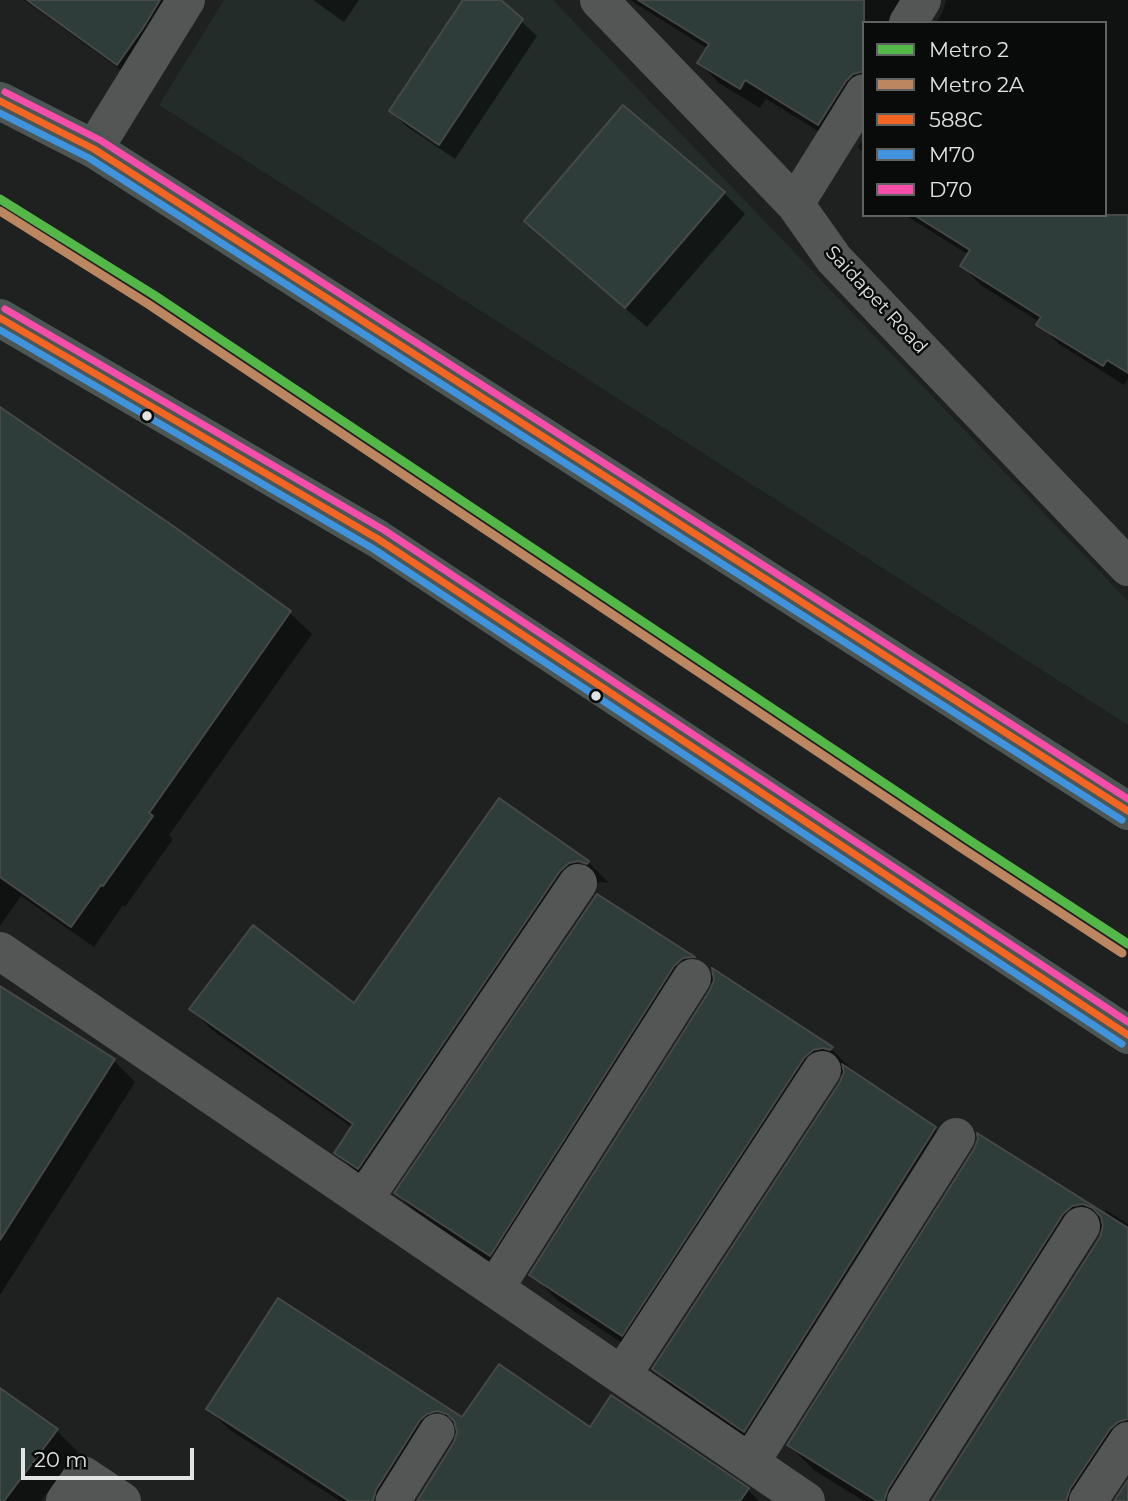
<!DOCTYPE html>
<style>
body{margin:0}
#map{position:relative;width:1128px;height:1501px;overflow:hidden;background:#1f2120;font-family:Montserrat,sans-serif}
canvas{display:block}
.legend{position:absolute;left:862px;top:21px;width:245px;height:196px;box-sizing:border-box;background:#090b0a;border:2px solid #606261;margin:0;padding:9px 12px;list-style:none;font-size:21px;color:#e2e4e4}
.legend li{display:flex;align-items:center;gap:14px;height:35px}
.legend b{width:35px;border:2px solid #606261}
.scale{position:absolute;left:21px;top:1448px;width:173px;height:32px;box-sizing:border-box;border:4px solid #e2e4e4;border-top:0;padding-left:9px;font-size:21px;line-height:24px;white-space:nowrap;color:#e2e4e4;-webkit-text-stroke:5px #090b0a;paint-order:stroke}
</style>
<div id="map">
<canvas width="1128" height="1501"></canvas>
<ul class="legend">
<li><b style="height:9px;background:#53b848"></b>Metro 2</li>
<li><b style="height:9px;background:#bb8660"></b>Metro 2A</li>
<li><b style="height:9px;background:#f26522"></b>588C</li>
<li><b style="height:9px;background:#4094de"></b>M70</li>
<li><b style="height:9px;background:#f54da8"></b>D70</li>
</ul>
<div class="scale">20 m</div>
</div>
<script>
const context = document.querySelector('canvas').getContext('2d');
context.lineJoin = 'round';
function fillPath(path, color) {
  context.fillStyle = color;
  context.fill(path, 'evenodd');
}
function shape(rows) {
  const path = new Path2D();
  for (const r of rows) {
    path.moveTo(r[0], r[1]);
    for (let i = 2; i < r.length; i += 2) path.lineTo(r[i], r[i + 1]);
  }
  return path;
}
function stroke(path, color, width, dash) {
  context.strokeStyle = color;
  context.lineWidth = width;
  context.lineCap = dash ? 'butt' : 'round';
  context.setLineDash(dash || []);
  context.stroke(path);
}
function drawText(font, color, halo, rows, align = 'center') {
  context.font = font + ' Montserrat,sans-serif';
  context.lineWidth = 5;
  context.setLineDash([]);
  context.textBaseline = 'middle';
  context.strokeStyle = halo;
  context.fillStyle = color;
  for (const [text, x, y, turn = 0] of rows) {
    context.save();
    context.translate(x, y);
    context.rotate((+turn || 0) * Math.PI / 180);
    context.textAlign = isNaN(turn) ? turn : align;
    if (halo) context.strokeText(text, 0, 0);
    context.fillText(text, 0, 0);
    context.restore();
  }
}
fillPath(shape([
 [224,0,553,0,1128,601,1128,725,159,105]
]), '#232c29');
fillPath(shape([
 [24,0,186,0,132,78],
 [313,0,359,0,344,22],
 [465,0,498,0,537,36,455,159,406,126,391,111],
 [630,0,934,0,914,23,864,23,864,104,839,144,766,99,760,108,719,83,699,63,708,49],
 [946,0,1128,0,1128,379,1124,385,1059,344,1039,324,1040,322,982,286,962,266,969,255,905,215,1105,215,1105,23,936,23,943,11],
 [864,138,864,153,858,147],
 [724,193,745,214,647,327,547,242,526,221],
 [0,423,175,529,290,613,312,634,169,835,173,839,125,907,123,905,94,947,21,896,0,926],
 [499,800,588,862,609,883,601,882,591,884,380,1189,358,1174,337,1153,353,1128,212,1030,191,1009,355,1006],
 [570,860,582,860,587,866],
 [597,896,694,958,716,980,714,972,831,1049,857,1074,856,1076,935,1129,961,1154,770,1456,680,1395,654,1369,842,1083,845,1074,839,1075,648,1360,557,1300,532,1274,712,990,715,983,708,983,516,1280,422,1219,396,1193],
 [0,988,114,1061,135,1082,0,1295],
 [979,1137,1103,1215,1106,1210,1128,1224,1128,1465,1104,1501,934,1501,1101,1238,1103,1230,1096,1232,922,1501,864,1501,815,1471,789,1445,976,1149],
 [279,1300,463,1419,748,1490,759,1501,419,1501,456,1442,459,1432,450,1434,403,1501,340,1501,230,1430,208,1409],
 [0,1390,57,1431,78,1452,41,1501,0,1501]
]), '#0007');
const building = shape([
 [27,0,160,0,143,28,117,65,27,0],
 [463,0,501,0,523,19,439,145,389,111,463,0],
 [638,0,864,0,864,71,853,74,846,81,818,125,745,80,740,89,697,63,709,44,638,0],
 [623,105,725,192,625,308,524,221,623,105],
 [914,215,1128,215,1128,373,1107,360,1103,366,1036,325,1041,317,960,266,970,250,914,215],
 [0,407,176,528,291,611,149,813,153,816,103,886,101,885,71,927,0,877,0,407],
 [499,798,589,861,587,864,579,861,569,863,560,871,358,1169,334,1153,353,1124,189,1009,253,925,354,1003,499,798],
 [597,894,695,957,683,958,674,966,490,1256,394,1193,597,894],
 [712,968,833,1047,830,1050,823,1048,813,1050,804,1058,622,1336,529,1275,710,990,714,980,712,968],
 [0,986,115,1059,0,1240,0,986],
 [842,1064,936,1127,744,1432,652,1369,840,1082,844,1072,842,1064],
 [977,1133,1128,1228,1128,1419,1118,1422,1110,1429,1070,1489,1066,1501,932,1501,1100,1237,1103,1226,1101,1217,1093,1208,1083,1204,1072,1206,1063,1214,888,1489,884,1501,877,1501,787,1445,974,1149,978,1139,977,1133],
 [278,1298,462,1417,499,1364,590,1427,611,1395,749,1488,740,1501,417,1501,454,1442,457,1432,454,1421,447,1414,437,1411,427,1414,420,1420,376,1490,373,1501,349,1501,206,1409,278,1298],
 [0,1388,58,1429,4,1501,0,1501,0,1388],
 [1128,1480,1128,1501,1114,1501,1128,1480]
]);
fillPath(building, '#2f3d3a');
stroke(building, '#474848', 2);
stroke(shape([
 [393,1501,437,1431]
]), '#545655', 35);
stroke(shape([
 [599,0,795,204,834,259,1128,567],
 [908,23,922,0],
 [94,149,186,0],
 [795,204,864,93],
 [0,951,806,1501],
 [364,1199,578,883],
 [495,1288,692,978],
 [622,1375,822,1070],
 [750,1463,956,1137],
 [65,1501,83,1475,122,1501],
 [906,1501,1081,1226],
 [1088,1501,1128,1441]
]), '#545655', 38);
stroke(shape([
 [0,101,94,149,1128,811],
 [0,318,378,539,1128,1035]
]), '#4c5755', 38);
stroke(shape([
 [0,101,94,149,1128,811],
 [0,318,378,539,1128,1035]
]), '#f26522', 7);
stroke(shape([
 [0,113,89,158,1122,820],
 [0,330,372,548,1122,1044]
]), '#4094de', 7);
stroke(shape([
 [5,92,100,140,1128,799],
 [5,309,384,530,1128,1022]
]), '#f54da8', 7);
stroke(shape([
 [0,199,154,295,969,840,1128,944]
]), '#53b848', 9);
stroke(shape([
 [0,211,148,304,963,849,1122,953]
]), '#bb8660', 9);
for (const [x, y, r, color] of [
 [147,416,6,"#e2e4e4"],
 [596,696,6,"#e2e4e4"]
]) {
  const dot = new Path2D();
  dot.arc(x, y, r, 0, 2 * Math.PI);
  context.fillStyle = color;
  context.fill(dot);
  stroke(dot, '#090b0a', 2.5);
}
drawText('19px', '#e2e4e4', '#090b0a', [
 ["Saidapet Road",876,300,47]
]);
</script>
